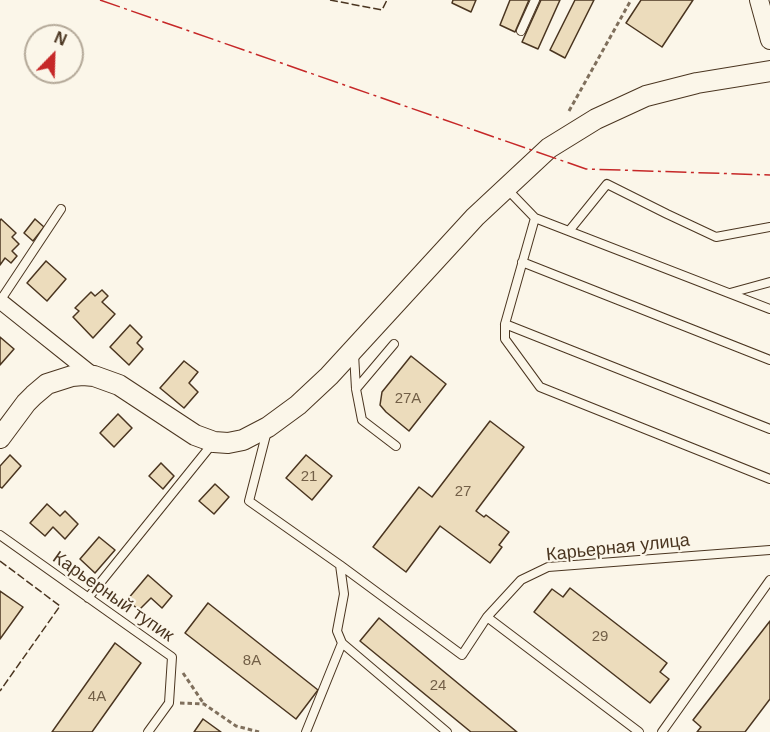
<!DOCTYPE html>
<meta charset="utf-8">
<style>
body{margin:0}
#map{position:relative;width:770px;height:732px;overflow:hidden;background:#fbf6e9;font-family:Arial,sans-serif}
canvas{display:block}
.north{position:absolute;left:24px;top:24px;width:60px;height:60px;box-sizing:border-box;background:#fbf6e9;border:2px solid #b4a999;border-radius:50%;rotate:23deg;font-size:16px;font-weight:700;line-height:24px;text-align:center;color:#4a3520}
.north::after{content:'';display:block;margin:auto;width:21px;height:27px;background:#c62828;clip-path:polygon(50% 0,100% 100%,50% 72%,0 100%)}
</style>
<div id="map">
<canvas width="770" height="732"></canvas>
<div class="north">N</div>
</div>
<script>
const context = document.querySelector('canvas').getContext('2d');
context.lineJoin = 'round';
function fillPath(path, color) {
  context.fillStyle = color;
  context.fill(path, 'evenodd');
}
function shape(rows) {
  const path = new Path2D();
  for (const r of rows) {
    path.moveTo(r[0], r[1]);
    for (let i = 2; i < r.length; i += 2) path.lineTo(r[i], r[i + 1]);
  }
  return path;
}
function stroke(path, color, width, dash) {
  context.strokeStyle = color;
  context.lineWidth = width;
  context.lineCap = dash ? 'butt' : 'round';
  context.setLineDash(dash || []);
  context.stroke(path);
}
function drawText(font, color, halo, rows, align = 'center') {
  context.font = font + ' Arial,sans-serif';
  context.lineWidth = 4.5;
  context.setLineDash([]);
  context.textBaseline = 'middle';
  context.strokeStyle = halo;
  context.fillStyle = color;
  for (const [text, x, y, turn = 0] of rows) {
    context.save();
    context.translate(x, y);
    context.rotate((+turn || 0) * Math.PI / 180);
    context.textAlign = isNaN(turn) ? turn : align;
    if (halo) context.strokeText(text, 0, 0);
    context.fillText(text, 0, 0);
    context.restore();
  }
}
const building = shape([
 [453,0,476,0,471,12,452,3,453,0],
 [510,0,529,0,515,32,500,25,510,0],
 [541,0,560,0,538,49,522,42,541,0],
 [575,0,594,0,565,58,550,50,575,0],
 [641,0,693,0,662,47,626,23,641,0],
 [1,219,16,233,12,237,19,244,12,251,17,256,11,263,5,258,0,265,0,221,1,219],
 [35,219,44,227,33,241,24,233,35,219],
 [46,261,66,279,47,301,27,283,46,261],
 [102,290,108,296,102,302,115,314,93,338,73,317,79,311,75,308,91,292,95,296,102,290],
 [130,325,142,337,137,343,143,349,129,365,110,347,130,325],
 [0,337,14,349,0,365,0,337],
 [411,356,446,384,409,431,386,412,380,405,382,392,411,356],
 [184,361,198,372,189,383,198,392,184,408,160,388,184,361],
 [118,414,132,428,114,447,100,433,118,414],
 [490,421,524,447,476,511,484,517,486,515,509,532,499,545,502,547,490,563,440,526,406,572,373,547,419,487,432,497,490,421],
 [10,455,21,466,2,488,0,487,0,466,10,455],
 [306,455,332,476,312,500,286,478,306,455],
 [161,463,174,476,163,489,149,476,161,463],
 [215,484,229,497,214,514,199,501,215,484],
 [47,504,60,516,65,511,78,524,65,539,53,527,45,536,30,523,47,504],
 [99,537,115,550,95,573,80,559,99,537],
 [148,575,172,596,162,608,151,598,139,610,127,600,148,575],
 [570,588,667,663,660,672,669,679,650,703,534,612,552,589,563,597,570,588],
 [0,591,23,607,0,639,0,591],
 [208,603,318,690,296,719,185,633,208,603],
 [379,618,517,732,471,732,360,641,379,618],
 [770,621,770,699,745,732,697,732,701,727,693,720,770,621],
 [115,643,141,663,92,732,52,732,115,643],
 [203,719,221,732,194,732,203,719]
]);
fillPath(building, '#ecdcbc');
stroke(building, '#4a3520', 1.5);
const service = shape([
 [521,31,535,0],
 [507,189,535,218,770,309],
 [535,218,505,324,770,429],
 [569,231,607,184,667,214,716,237,770,227],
 [522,262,770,360],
 [730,293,770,282],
 [0,301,61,209],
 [505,324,505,339,540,387,770,479],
 [354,354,356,389,362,420,396,446],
 [356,389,394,344],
 [267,431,249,501,340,565,344,594,337,631,342,643,447,732],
 [0,535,172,657,169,703,148,732],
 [340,565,462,655,487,617,639,732],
 [88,598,213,443],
 [487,617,521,580,548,567,770,550],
 [306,732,342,643],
 [662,732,770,580]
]);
const minor = shape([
 [0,301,94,376]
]);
const tertiary = shape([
 [759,0,770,40]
]);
const secondary = shape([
 [0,438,26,403,34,395,47,384,72,376,83,375,94,376,119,385,195,435,214,442,228,443,243,440,268,427,298,405,329,376,475,217,549,148,596,119,646,96,697,83,770,71]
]);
stroke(service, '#4a3520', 10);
stroke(minor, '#4a3520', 17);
stroke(tertiary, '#4a3520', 20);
stroke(secondary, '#4a3520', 22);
stroke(shape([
 [569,111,631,0],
 [183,673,204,704],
 [180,703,204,704,236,726,259,732]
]), '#7f6f5c', 3, [4.5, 3]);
stroke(service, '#fbf6e9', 8);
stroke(minor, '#fbf6e9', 15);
stroke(tertiary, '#fbf6e9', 18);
stroke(secondary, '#fbf6e9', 20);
stroke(shape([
 [330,0,382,10,387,0],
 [0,561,60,606,0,691]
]), '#4a3520', 1.5, [8, 3]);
stroke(shape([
 [100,0,586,169,770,175]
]), '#c62828', 1.5, [21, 4.5, 3, 4.5]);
drawText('15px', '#725f47', null, [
 ["27А",408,399],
 ["21",309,477],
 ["27",463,492],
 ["29",600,637],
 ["8А",252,661],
 ["24",438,686],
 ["4А",97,697]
]);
drawText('18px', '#4a3520', '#fbf6e9', [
 ["Карьерная улица",618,548,-6],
 ["Карьерный тупик",113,597,35]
]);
</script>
